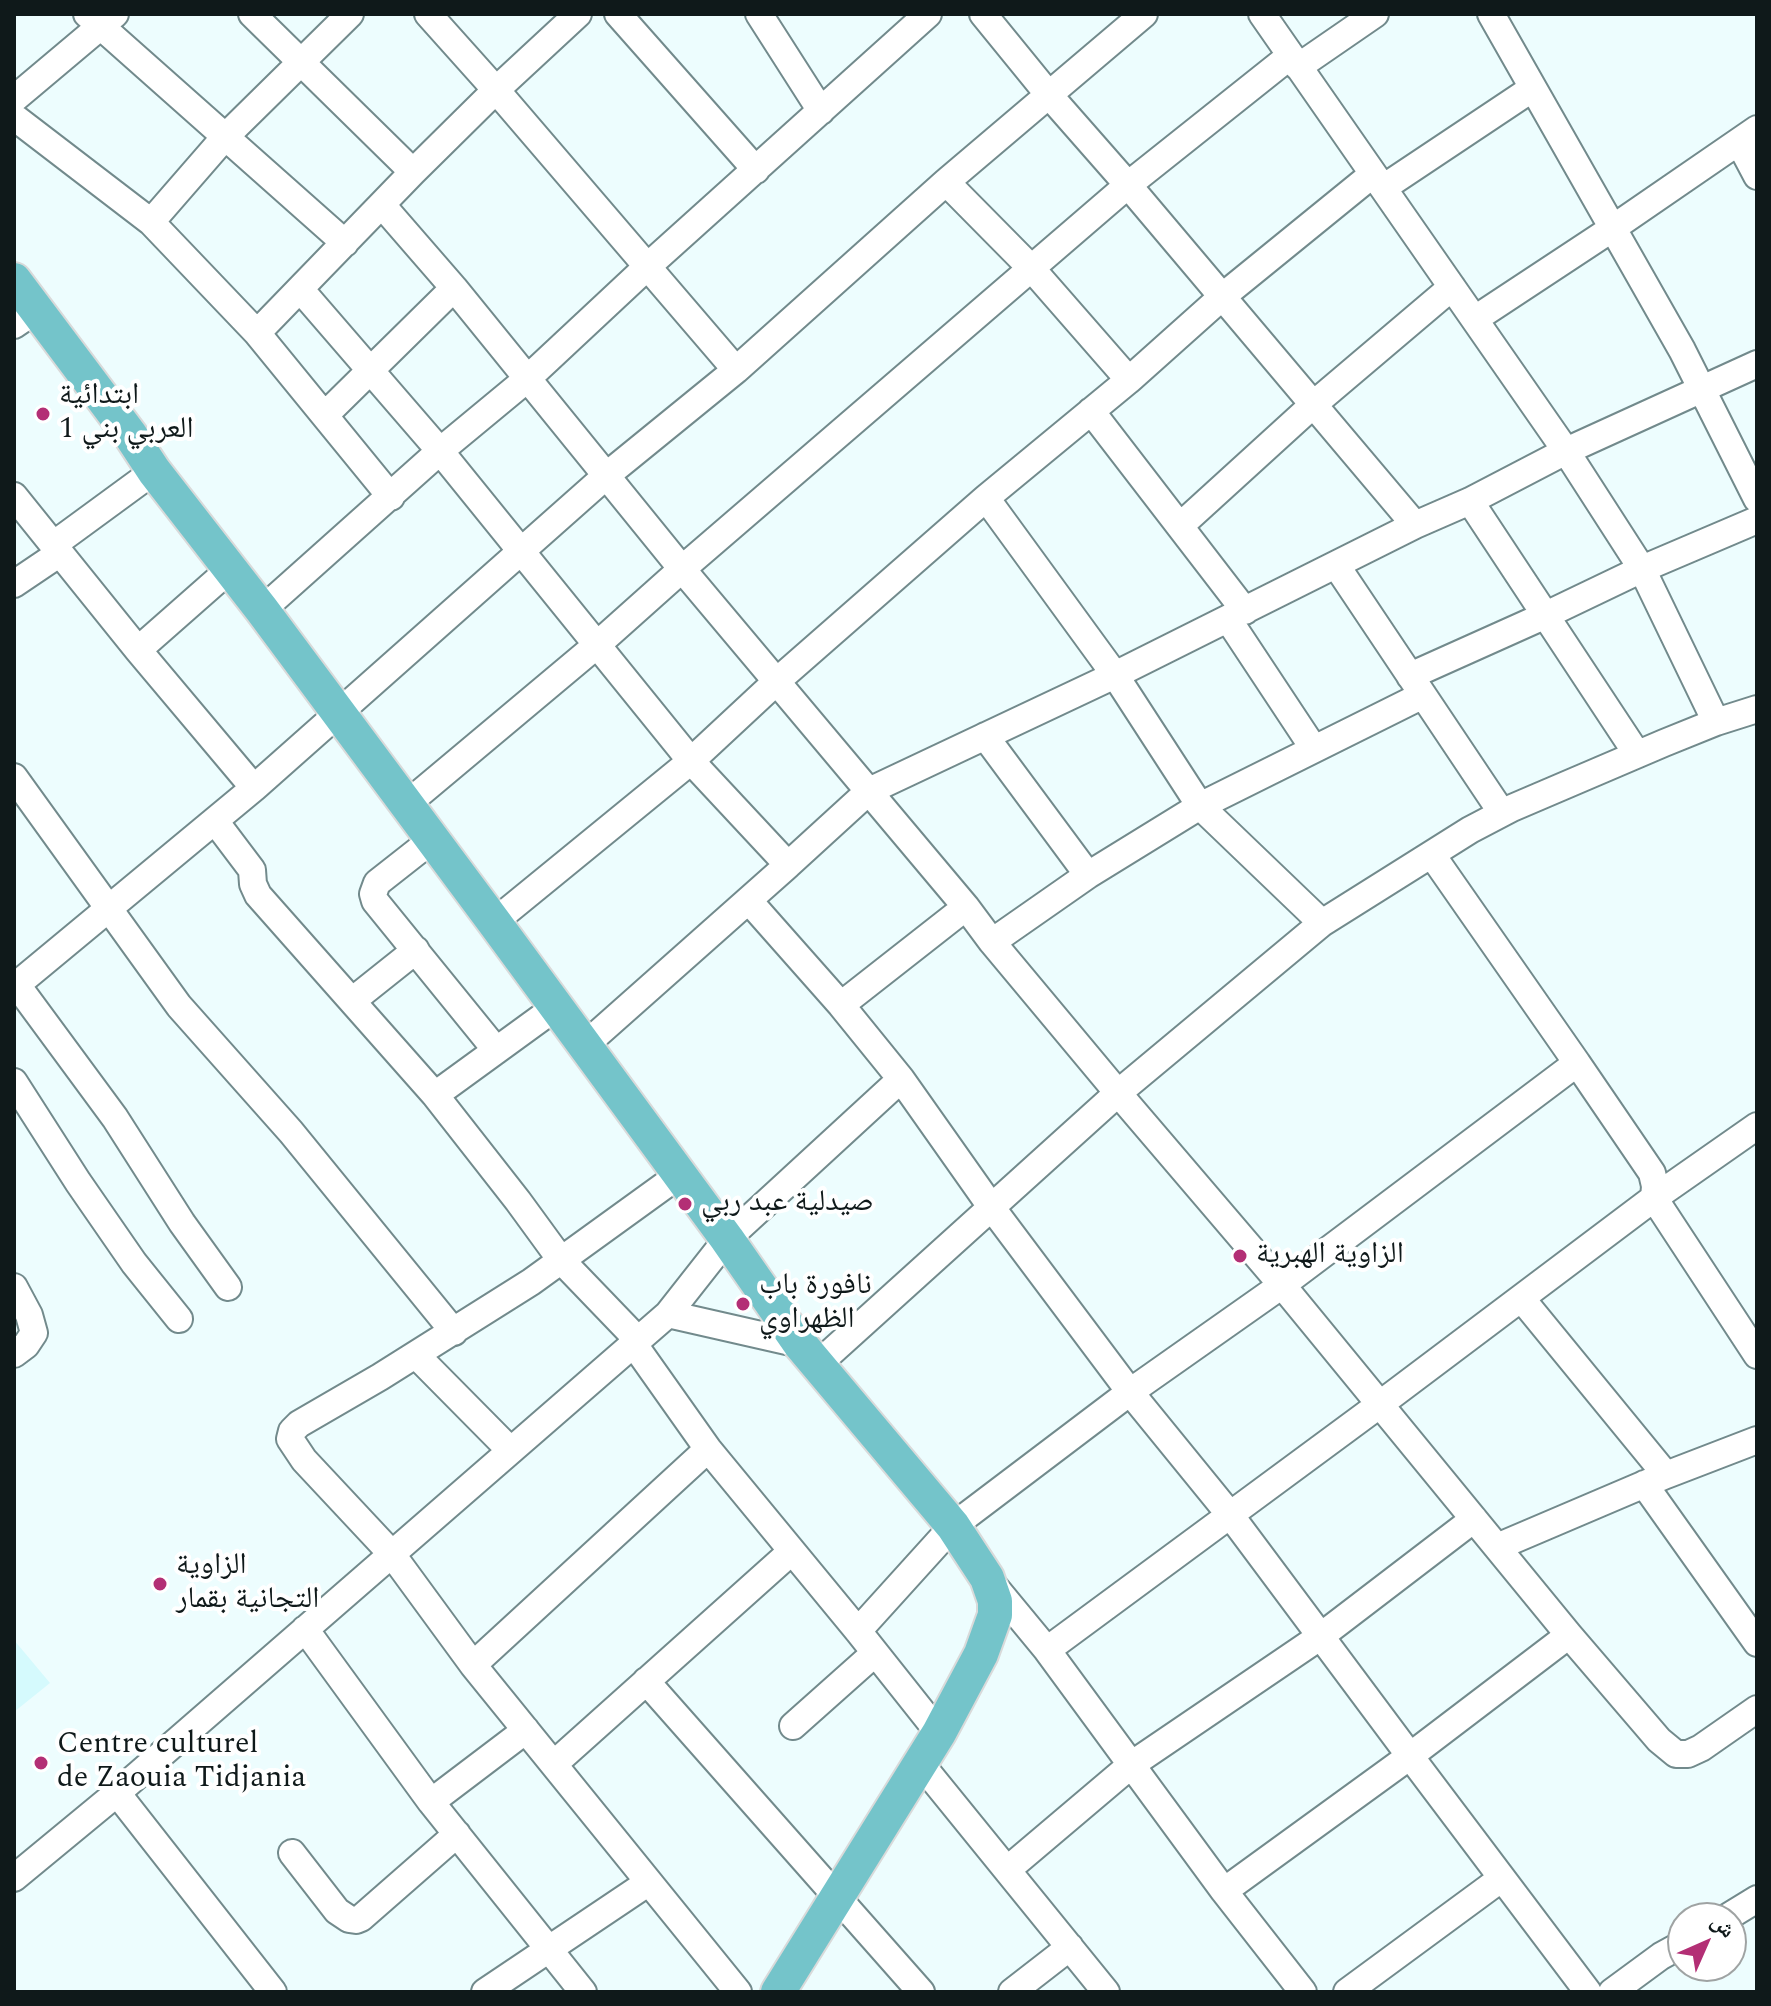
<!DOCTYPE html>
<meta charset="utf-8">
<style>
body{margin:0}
#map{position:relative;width:1771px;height:2006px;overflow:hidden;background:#edfdfe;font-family:Spectral,"Noto Naskh Arabic",serif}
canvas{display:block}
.frame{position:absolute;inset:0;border:16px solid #0f191a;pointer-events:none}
.north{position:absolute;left:1667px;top:1902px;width:80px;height:80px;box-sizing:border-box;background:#fff;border:2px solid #9fa3a3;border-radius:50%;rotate:45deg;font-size:22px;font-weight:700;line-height:32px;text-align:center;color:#0f191a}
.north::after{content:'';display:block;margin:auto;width:28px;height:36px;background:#b32f75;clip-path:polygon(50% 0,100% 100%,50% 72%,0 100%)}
</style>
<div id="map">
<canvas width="1771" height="2006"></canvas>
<div class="frame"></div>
<div class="north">ش</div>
</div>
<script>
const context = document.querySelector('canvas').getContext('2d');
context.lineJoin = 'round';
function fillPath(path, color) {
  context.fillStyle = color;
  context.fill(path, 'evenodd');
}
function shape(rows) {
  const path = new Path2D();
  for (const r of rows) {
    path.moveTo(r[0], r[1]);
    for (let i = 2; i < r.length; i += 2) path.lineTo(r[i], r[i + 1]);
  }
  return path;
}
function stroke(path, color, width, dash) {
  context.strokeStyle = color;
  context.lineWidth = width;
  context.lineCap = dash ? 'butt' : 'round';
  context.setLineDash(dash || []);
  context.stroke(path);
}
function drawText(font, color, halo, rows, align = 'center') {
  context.font = font + ' Spectral,"Noto Naskh Arabic",serif';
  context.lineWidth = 8;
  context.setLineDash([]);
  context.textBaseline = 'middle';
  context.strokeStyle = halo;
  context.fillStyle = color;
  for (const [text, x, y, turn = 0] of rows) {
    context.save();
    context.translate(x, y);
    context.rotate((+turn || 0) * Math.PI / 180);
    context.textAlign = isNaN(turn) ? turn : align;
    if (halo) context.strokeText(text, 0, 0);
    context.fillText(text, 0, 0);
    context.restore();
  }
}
fillPath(shape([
 [14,1640,50,1683,14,1712]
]), '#d5fafd');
const minor = shape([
 [87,14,345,243],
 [252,14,413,172],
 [428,14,496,90,736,370],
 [618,14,756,170],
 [759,14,821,111],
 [983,14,1049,95,1128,185,1415,525],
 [1262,14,1566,451,1642,569,1716,722],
 [1491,14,1682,350,1757,499],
 [1298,67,1375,14],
 [14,99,115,14],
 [14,117,151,222,224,138,350,14],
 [1739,142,1757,176],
 [946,182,1032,269,1129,380,986,498],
 [1383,188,1533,88],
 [382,205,454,288,682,569,966,907,992,942,1118,1093,1282,1285,1569,1635,1659,1740,1676,1754,1688,1754,1701,1748,1757,1709],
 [151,222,257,333,391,497],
 [300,289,440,451,691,761,788,865,869,791,1115,675,1415,525,1470,501,1566,451,1757,364],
 [1475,319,1613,228,1757,129],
 [14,325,36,310],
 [257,333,413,172,496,90,578,14],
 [1129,380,1223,296,1373,174],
 [1091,411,1245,611],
 [325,415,454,288],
 [14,496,138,650,254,788],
 [1470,501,1637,754],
 [1180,526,1314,404,1452,287],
 [53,545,154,471],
 [1336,565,1502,813],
 [14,584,60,553],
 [262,610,440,451,527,379,648,266,928,14],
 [1228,619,1314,749],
 [138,650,230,569],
 [1410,676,1546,615,1642,569,1757,520],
 [985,736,1088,875],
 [14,777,179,1006,291,1132,454,1332],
 [407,804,598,644,682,569,1128,185,1290,56],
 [215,821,252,870,253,884,258,895,435,1095],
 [433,839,377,883,373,894,375,901,496,1050],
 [749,901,841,1005,901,1079,992,1208,1130,1392,1231,1516,1410,1756,1569,1635],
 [494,922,691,761,777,681,986,498,1115,675,1200,806,1322,923],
 [992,942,1088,875,1200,806,1423,695],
 [17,985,115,1118,182,1223,228,1287],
 [14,987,254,788,607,475,736,370,946,182,1144,14],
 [352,1001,416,950],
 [841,1005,966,907],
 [556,1007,435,1095,518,1201,561,1260,637,1339],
 [584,1046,788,865],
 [14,1082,78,1182,134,1263,179,1319],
 [1757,1126,1654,1198,1757,1355],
 [679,1175,531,1282,380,1377,299,1424,292,1431,290,1439,304,1460,391,1553,473,1665,738,1992],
 [14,1287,29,1315,34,1333,26,1345,14,1354],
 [1521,1298,1666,1475],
 [668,1314,800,1344],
 [633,1343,708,1449,858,1631,939,1733],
 [416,1355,510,1450],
 [818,1364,1118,1093,1322,923,1470,830,1512,808,1664,743,1716,722,1757,709],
 [1644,1484,1757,1643],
 [1497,1547,1666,1475,1757,1440],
 [990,1581,1047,1650,1224,1891,1303,1992],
 [305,1629,431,1802,583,1992],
 [858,1631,953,1526,1130,1392,1282,1285,1577,1063,1432,855],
 [1047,1650,1379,1405,1654,1198,1655,1186,1652,1173,1577,1063],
 [473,1665,708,1449],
 [646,1681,921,1992],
 [793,1726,875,1653],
 [920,1763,1106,1992],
 [554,1764,792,1551],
 [117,1793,273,1992],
 [431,1802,526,1730],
 [292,1853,337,1911,349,1919,356,1920,361,1918,457,1834],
 [1007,1870,1131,1765,1321,1636,1474,1519],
 [14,1878,117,1793,668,1314,727,1239,901,1079],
 [1224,1891,1410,1756,1588,1992],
 [1726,1918,1757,1899],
 [485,1992,649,1882],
 [1012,1992,1070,1947],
 [1347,1992,1502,1878],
 [1612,1992,1661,1956,1683,1944]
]);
const major = shape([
 [14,280,131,436,154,471,262,610,494,922,727,1239,800,1344,953,1526,987,1578,995,1601,995,1615,981,1654,939,1733,778,1992]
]);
stroke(minor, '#728a8c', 30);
stroke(major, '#d9dada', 38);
stroke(minor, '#fff', 26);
stroke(major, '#74c4ca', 34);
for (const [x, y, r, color] of [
 [43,414,8,"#b32f75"],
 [685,1204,8,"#b32f75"],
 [1240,1256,8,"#b32f75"],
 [743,1304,8,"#b32f75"],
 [160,1584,8,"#b32f75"],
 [41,1763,8,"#b32f75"]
]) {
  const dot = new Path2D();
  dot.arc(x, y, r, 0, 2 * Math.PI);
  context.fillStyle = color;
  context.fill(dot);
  stroke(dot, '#fff', 3);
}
drawText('30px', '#0f191a', '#fff', [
 ["ابتدائية",59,397],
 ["العربي بني 1",59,431],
 ["صيدلية عبد ربي",701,1204],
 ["الزاوية الهبرية",1256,1256],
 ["نافورة باب",759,1287],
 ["الظهراوي",759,1321],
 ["الزاوية",176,1567],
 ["التجانية بقمار",176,1601],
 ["Centre culturel",57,1746],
 ["de Zaouia Tidjania",57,1780]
], 'left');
</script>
